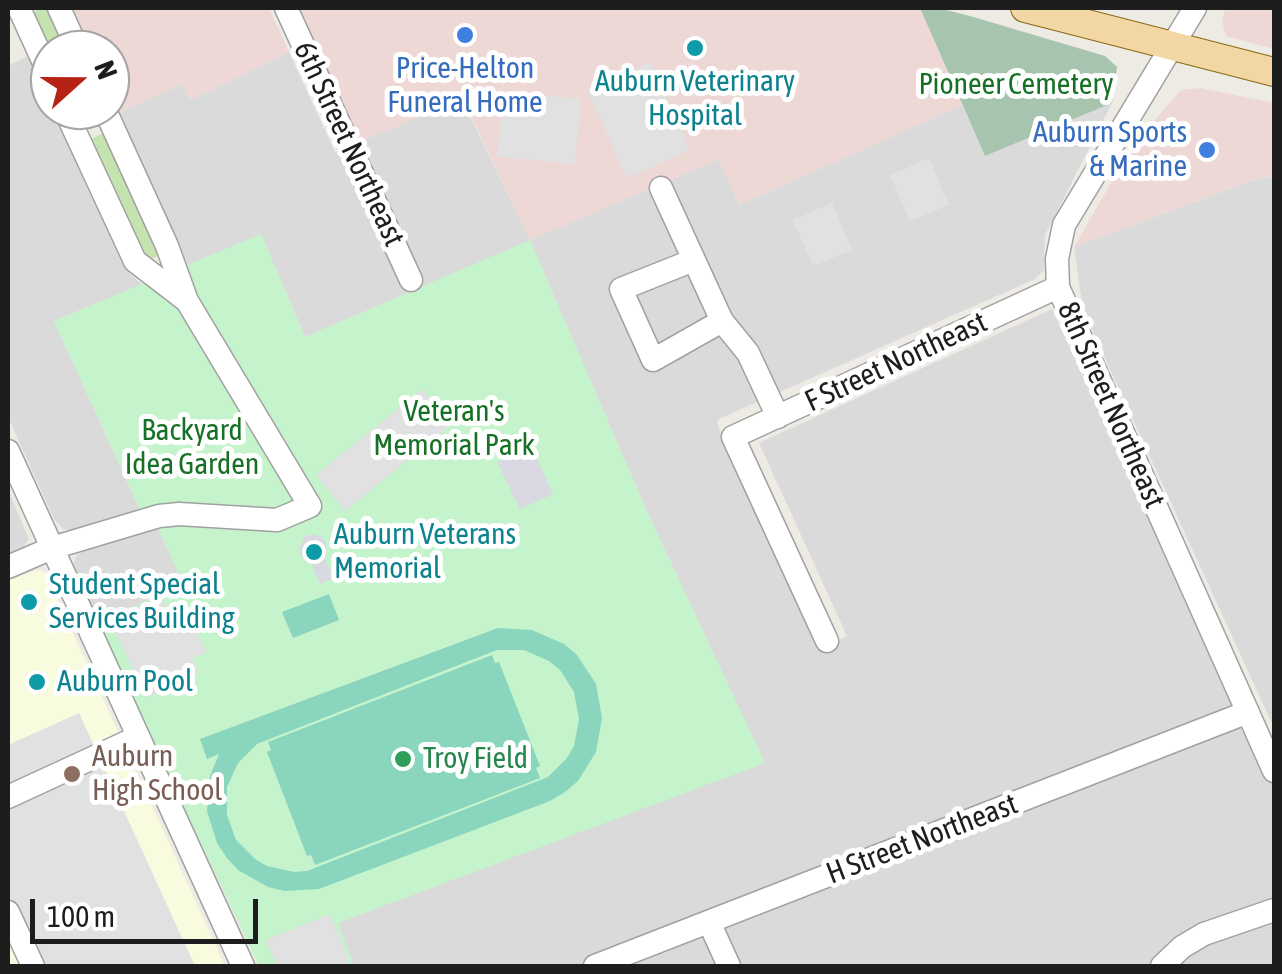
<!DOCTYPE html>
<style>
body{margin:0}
#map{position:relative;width:1282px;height:974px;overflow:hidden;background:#edebe4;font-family:"Asap Condensed",sans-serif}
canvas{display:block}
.frame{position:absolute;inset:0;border:10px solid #1d1d1d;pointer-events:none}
.north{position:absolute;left:30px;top:30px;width:100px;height:100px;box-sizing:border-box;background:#fff;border:2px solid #a5a5a5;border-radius:50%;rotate:69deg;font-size:28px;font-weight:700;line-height:40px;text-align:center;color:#1d1d1d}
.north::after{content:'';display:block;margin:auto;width:35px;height:45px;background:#b62214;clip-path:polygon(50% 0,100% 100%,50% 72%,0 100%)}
.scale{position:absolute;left:30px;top:899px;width:228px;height:45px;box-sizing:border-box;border:5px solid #1d1d1d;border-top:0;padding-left:12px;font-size:30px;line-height:35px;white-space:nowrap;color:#1d1d1d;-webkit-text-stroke:8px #fff;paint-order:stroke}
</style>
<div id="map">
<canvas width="1282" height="974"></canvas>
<div class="frame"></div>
<div class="north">N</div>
<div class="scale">100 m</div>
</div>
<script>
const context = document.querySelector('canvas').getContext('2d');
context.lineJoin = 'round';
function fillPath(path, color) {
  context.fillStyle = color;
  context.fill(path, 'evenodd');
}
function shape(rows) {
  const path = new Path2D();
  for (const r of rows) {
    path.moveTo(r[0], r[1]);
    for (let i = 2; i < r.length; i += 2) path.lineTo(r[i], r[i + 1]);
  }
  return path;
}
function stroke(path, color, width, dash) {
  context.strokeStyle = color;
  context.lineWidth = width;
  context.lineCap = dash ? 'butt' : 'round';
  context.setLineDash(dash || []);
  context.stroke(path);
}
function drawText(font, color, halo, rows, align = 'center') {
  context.font = font + ' "Asap Condensed",sans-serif';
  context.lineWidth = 10;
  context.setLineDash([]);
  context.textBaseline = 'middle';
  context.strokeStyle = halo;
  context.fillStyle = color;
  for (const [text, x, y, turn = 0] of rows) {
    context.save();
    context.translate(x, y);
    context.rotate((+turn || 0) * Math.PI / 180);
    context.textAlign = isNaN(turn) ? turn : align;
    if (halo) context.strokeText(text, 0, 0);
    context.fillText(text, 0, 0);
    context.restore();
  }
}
fillPath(shape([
 [289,52,335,152,462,99,530,240,719,159,739,205,962,105,985,156,1112,103,1045,235,1044,270,1035,279,719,419,717,423,819,650,847,636,759,443,1052,309,1274,790,1274,900,1221,915,1229,932,1274,919,1274,966,354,966,337,923,764,762,648,514,530,241,305,337,261,235,188,265,117,113,182,84,190,100],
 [32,54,50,94,50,110,57,110,130,274,143,285,54,321,140,510,71,530,63,529,54,519,8,417,8,66],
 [1261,177,1274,178,1274,728,1083,310,1074,247],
 [8,490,29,539,23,548,8,554],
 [157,525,184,585,97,623,72,566,77,555,86,549]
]), '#dbdada');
fillPath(shape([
 [68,8,269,8,289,52,190,100,182,84,117,113,110,98,110,50,87,50],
 [297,8,920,8,962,105,739,205,719,159,530,240,463,99,360,142],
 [1225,8,1274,8,1274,49,1226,36,1222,21],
 [1201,88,1274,103,1274,178,1260,177,1074,247,1132,147,1181,90]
]), '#edd8d5');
fillPath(shape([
 [37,570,45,572,225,966,8,966,8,581]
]), '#f9fbdf');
fillPath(shape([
 [38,8,48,8,69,50,50,50,34,14],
 [103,133,158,248,158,255,152,259,146,259,91,139]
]), '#c4e3af');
fillPath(shape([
 [920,8,938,8,970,16,1105,56,1117,67,1112,103,985,156]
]), '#a7c4ae');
fillPath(shape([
 [261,234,305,337,530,240,648,514,765,763,338,923,354,966,259,966,97,623,183,584,157,526,148,527,54,321]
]), '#c5f3cc');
fillPath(shape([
 [329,594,339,620,293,638,282,612],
 [498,628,532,630,564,644,577,655,596,684,602,718,596,752,578,781,565,792,550,801,319,889,285,891,268,887,238,870,227,858,217,843,207,811,210,776,219,754,207,759,200,739],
 [497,650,524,650,549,661,560,670,574,692,579,719,574,746,567,758,548,777,307,871,294,872,267,866,255,859,236,840,227,815,227,787,238,763,257,744],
 [492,655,495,663,499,662,540,766,536,768,540,778,315,865,311,855,307,856,267,752,271,750,268,742]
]), '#8ad5be');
fillPath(shape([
 [651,62,690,150,627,178,587,90],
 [503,92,581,99,575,164,497,157],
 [929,158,949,205,910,221,890,175],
 [832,203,852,250,813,266,793,220],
 [422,389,451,425,345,511,316,475],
 [161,596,167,609,182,602,206,652,192,659,199,673,146,698,110,620],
 [79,713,195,966,33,966,8,912,8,745],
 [330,914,351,966,277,966,266,940]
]), '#e1e1e1');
fillPath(shape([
 [531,446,553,494,520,509,497,462],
 [313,534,322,537,327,545,325,559,333,578,320,584,312,564,303,559,299,551,304,537]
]), '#d9d8e3');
const minor = shape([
 [19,8,50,76],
 [59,8,78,50],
 [286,8,411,280],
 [1195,8,1064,225,1057,259,1058,287,1274,771],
 [65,110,135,261,187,301],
 [661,188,722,321,748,353,778,417],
 [694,260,621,289,653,360,722,321],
 [8,451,243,966],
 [8,567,52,548,159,516,179,514,277,520,310,506,187,301,167,246,105,110],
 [827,641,733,437,1058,287],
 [8,797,138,737],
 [8,912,33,966],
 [709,922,729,966],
 [595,966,1248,712],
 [1162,966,1182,947,1204,934,1274,910]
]);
const major = shape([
 [1025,8,1274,72]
]);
stroke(minor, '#a1a1a1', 25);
stroke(major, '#876a0f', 30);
stroke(minor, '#fff', 22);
stroke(major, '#f2d7a4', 28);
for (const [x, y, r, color] of [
 [465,35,10,"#3f7fe0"],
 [695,48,10,"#0f9aa8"],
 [1207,150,10,"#3f7fe0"],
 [314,552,10,"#0f9aa8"],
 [29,602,10,"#0f9aa8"],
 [37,682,10,"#0f9aa8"],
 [403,759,10,"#2e9e5b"],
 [72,774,10,"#8d6e63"]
]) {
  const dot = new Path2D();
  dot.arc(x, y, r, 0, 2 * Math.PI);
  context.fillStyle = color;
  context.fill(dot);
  stroke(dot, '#fff', 4);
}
drawText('30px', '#366cbe', '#fff', [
 ["Price-Helton",465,69],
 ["Funeral Home",465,103],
 ["Auburn Sports",1187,133,"right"],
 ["& Marine",1187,167,"right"]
]);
drawText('30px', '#0d838f', '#fff', [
 ["Auburn Veterinary",695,82,"center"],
 ["Hospital",695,116,"center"],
 ["Auburn Veterans",334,535],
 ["Memorial",334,569],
 ["Student Special",49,585],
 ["Services Building",49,619],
 ["Auburn Pool",57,682]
], 'left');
drawText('30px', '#167025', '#fff', [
 ["Pioneer Cemetery",1016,85],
 ["Veteran's",454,412],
 ["Memorial Park",454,446],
 ["Backyard",192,431],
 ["Idea Garden",192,465]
]);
drawText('30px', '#1d1d1d', '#fff', [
 ["6th Street Northeast",349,144,65],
 ["F Street Northeast",896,362,-25],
 ["8th Street Northeast",1111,405,66],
 ["H Street Northeast",922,839,-21]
]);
drawText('30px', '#785e54', '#fff', [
 ["Auburn",92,757],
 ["High School",92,791]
], 'left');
drawText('30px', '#27864d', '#fff', [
 ["Troy Field",423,759]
], 'left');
</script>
